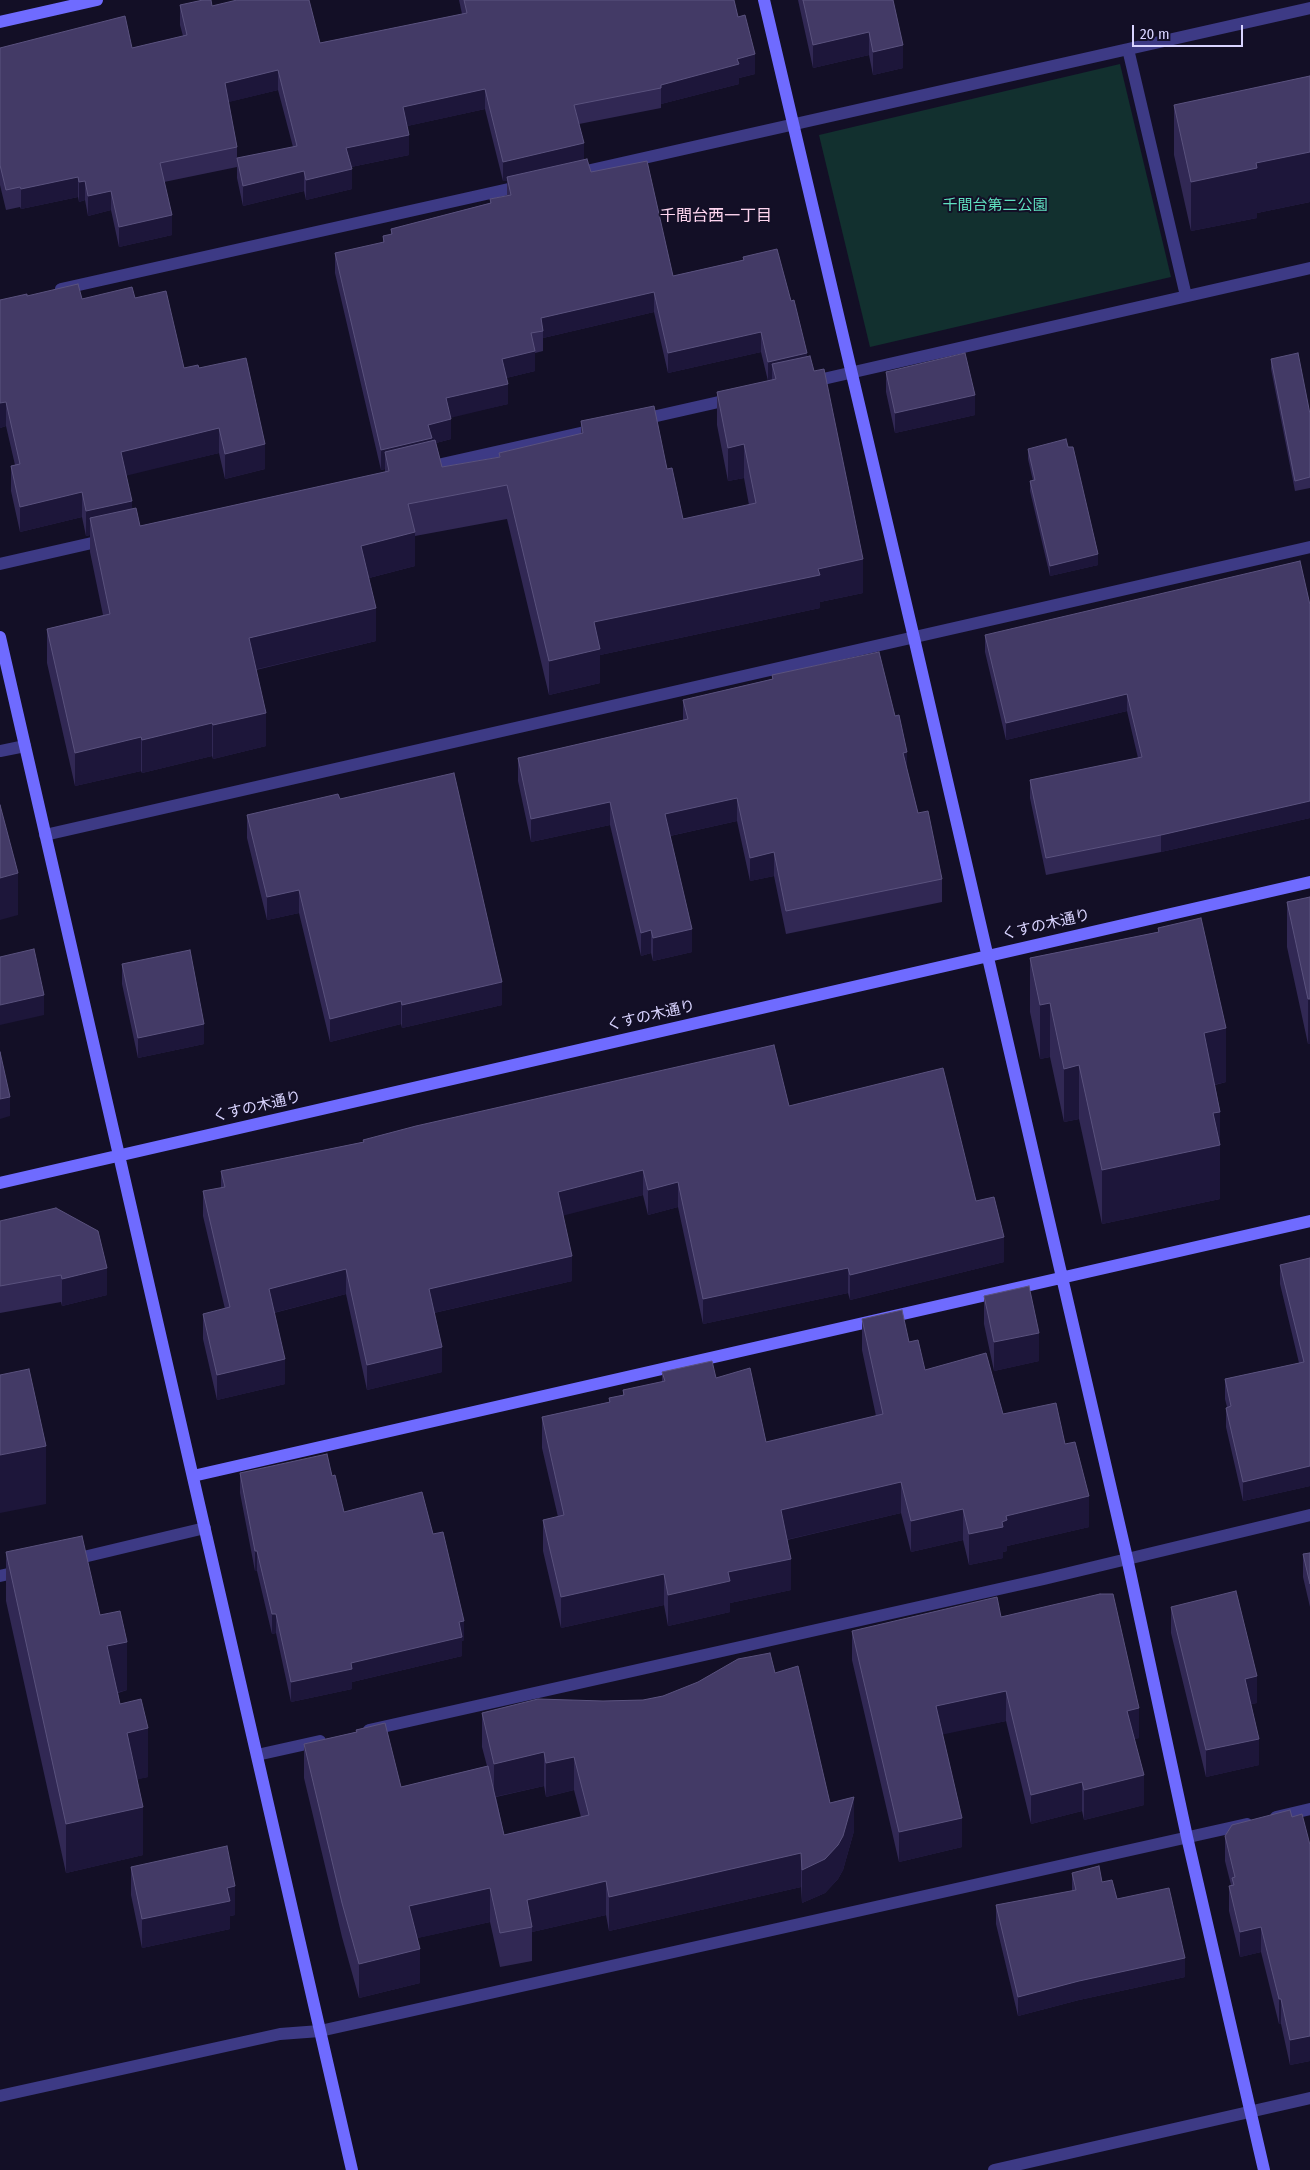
<!DOCTYPE html>
<meta charset="utf-8">
<style>
body{margin:0}
#map{position:relative;width:1310px;height:2170px;overflow:hidden;background:#130f26;font-family:"Fira Sans Condensed",sans-serif}
canvas{display:block}
.scale{position:absolute;left:1132px;top:25px;width:111px;height:22px;box-sizing:border-box;border:2px solid #d9d4ff;border-top:0;padding-left:6px;font-size:15px;line-height:18px;white-space:nowrap;color:#d9d4ff;-webkit-text-stroke:4px #130f26;paint-order:stroke}
</style>
<div id="map">
<canvas width="1310" height="2170"></canvas>
<div class="scale">20 m</div>
</div>
<script>
const context = document.querySelector('canvas').getContext('2d');
context.lineJoin = 'round';
function fillPath(path, color) {
  context.fillStyle = color;
  context.fill(path, 'evenodd');
}
function shape(rows) {
  const path = new Path2D();
  for (const r of rows) {
    path.moveTo(r[0], r[1]);
    for (let i = 2; i < r.length; i += 2) path.lineTo(r[i], r[i + 1]);
  }
  return path;
}
function stroke(path, color, width, dash) {
  context.strokeStyle = color;
  context.lineWidth = width;
  context.lineCap = dash ? 'butt' : 'round';
  context.setLineDash(dash || []);
  context.stroke(path);
}
function drawText(font, color, halo, rows, align = 'center') {
  context.font = font + ' "Fira Sans Condensed","Noto Sans JP",sans-serif';
  context.lineWidth = 4;
  context.setLineDash([]);
  context.textBaseline = 'middle';
  context.strokeStyle = halo;
  context.fillStyle = color;
  for (const [text, x, y, turn = 0] of rows) {
    context.save();
    context.translate(x, y);
    context.rotate((+turn || 0) * Math.PI / 180);
    context.textAlign = isNaN(turn) ? turn : align;
    if (halo) context.strokeText(text, 0, 0);
    context.fillText(text, 0, 0);
    context.restore();
  }
}
fillPath(shape([
 [1120,64,1171,277,870,347,819,135]
]), '#12302f');
stroke(shape([
 [1128,49,1186,296],
 [573,174,1310,8],
 [61,289,522,186],
 [810,382,1310,268],
 [639,420,732,399],
 [424,468,598,429],
 [0,564,105,540],
 [0,751,25,746],
 [45,835,1310,547],
 [71,1560,205,1528],
 [0,1576,22,1571],
 [369,1730,1044,1579,1310,1515],
 [257,1755,320,1741],
 [1276,1817,1310,1809],
 [0,2096,280,2034,320,2031,1247,1824],
 [994,2170,1310,2098]
]), '#3d3a85', 12);
stroke(shape([
 [764,0,914,638,1127,1558,1187,1837,1264,2170],
 [0,22,97,0],
 [0,637,352,2170],
 [0,1183,1310,882],
 [193,1476,1310,1221]
]), '#6f6bff', 12);
fillPath(shape([
 [459,0,734,0,738,17,755,74,739,78,739,84,661,104,661,108,579,124,584,160,591,172,673,276,743,260,743,257,807,356,863,593,820,602,820,608,600,655,600,683,549,695,507,519,415,536,415,566,369,578,376,641,256,670,266,746,213,759,212,756,142,773,141,771,75,786,47,663,47,629,103,615,90,552,90,535,86,536,82,517,20,532,11,491,11,466,15,465,6,426,0,428,27,296,82,299,135,298,184,368,199,368,265,469,225,479,219,453,126,475,132,509,140,526,385,472,385,469,381,470,335,273,335,253,383,243,383,236,391,235,391,229,490,203,490,199,507,196,507,181,503,181,485,109,407,126,409,155,351,167,352,189,306,200,304,191,243,206,237,178,237,167,164,182,172,235,119,247,111,210,88,216,85,200,79,202,78,197,21,209,20,207,6,210,0,185,0,48,132,48,183,36,180,25,180,5,212,6,320,43,462,14],
 [278,90,293,147,237,158,237,147,228,102],
 [654,312,668,373,761,352,768,381,717,392,717,425,728,481,744,478,749,505,683,519,667,469,581,421,581,434,499,453,499,457,442,467,436,443,451,439,450,417,508,404,506,378,535,371,535,353,543,351,543,338],
 [798,0,893,0,903,68,873,75,869,55,813,68],
 [1310,76,1310,202,1257,213,1257,218,1191,231,1174,155,1174,105],
 [1271,359,1310,414,1310,488,1295,491,1271,369],
 [886,372,975,415,895,433,886,392],
 [1068,447,1098,565,1050,576,1030,491,1030,481,1033,481,1028,459,1028,449],
 [1310,605,1310,818,1161,852,1046,875,1030,798,1030,780,1138,758,1127,711,1006,740,985,652,985,635],
 [772,675,907,770,918,813,942,879,942,902,786,934,774,876,750,881,737,821,670,836,692,952,653,961,651,953,641,956,610,825,531,842,518,781,518,758,683,720,683,700,772,679],
 [340,799,502,1005,402,1028,401,1024,330,1042,299,913,267,920,247,838,247,815],
 [1310,897,1310,1044,1308,1044,1287,947,1287,902],
 [1158,928,1226,1082,1215,1085,1220,1112,1220,1199,1102,1224,1079,1119,1064,1122,1050,1057,1040,1059,1030,1012,1030,958,1158,932],
 [122,964,204,1044,138,1058,122,984],
 [789,1106,976,1201,1004,1262,850,1300,848,1293,703,1324,678,1207,648,1215,643,1195,563,1215,572,1281,434,1313,442,1372,367,1390,346,1294,274,1313,285,1384,217,1400,203,1339,203,1314,225,1309,203,1216,203,1191,221,1188,221,1171,363,1142,363,1140],
 [0,1221,107,1295,62,1306,61,1302,0,1313],
 [1310,1258,1310,1486,1243,1501,1226,1427,1226,1408,1227,1407,1225,1399,1225,1379,1299,1363,1280,1284,1280,1265],
 [984,1296,1039,1361,994,1371,984,1324],
 [862,1319,909,1342,925,1370,1003,1414,1065,1444,1089,1527,1007,1546,1007,1551,1003,1552,1003,1558,969,1565,963,1540,911,1552,901,1513,787,1540,791,1590,730,1603,730,1612,668,1626,664,1605,561,1628,543,1551,543,1520,558,1517,542,1448,542,1417,609,1402,609,1398,623,1395,623,1390,662,1382,662,1372,716,1378,766,1442,876,1416,862,1350],
 [240,1473,332,1476,344,1512,433,1534,464,1640,462,1641,462,1656,352,1682,352,1689,291,1702,276,1633,272,1634,257,1571,255,1571,240,1493],
 [6,1552,100,1615,127,1690,118,1693,120,1704,148,1777,137,1779,143,1855,66,1873,6,1601],
 [1310,1553,1310,1607,1303,1577,1303,1554],
 [1171,1607,1257,1703,1251,1704,1259,1765,1206,1777,1171,1633],
 [1001,1617,1139,1738,1134,1739,1144,1805,1084,1820,1082,1811,1031,1824,1006,1721,942,1734,962,1847,899,1862,852,1660,852,1631],
 [775,1673,830,1803,854,1831,843,1870,838,1879,825,1893,802,1903,801,1887,609,1931,606,1915,532,1932,532,1961,500,1967,490,1922,417,1938,420,1983,359,1998,342,1937,304,1778,304,1744,356,1732,356,1730,401,1787,487,1766,482,1747,482,1713,603,1701,643,1700],
 [544,1786,546,1797,574,1790,581,1817,504,1835,496,1797],
 [1292,1817,1310,1845,1310,2061,1290,2065,1281,2024,1279,2024,1261,1952,1240,1957,1229,1911,1229,1886,1231,1885,1225,1861,1225,1836],
 [131,1867,235,1915,230,1916,230,1929,142,1948,131,1895],
 [1072,1873,1102,1882,1185,1977,1079,2000,1018,2016,996,1924,996,1905,1072,1891]
]), '#312854');
fillPath(shape([
 [869,32,869,55,813,68,813,45],
 [903,45,903,68,873,75,873,52],
 [755,54,755,74,739,78,739,84,661,104,661,85,737,59],
 [278,70,278,90,225,103,225,83],
 [485,89,485,109,403,127,403,107],
 [409,135,409,155,346,168,346,148],
 [584,143,584,163,507,177,507,181,503,181,503,162],
 [1310,152,1310,202,1257,213,1257,218,1191,231,1191,182,1256,163],
 [352,169,352,189,306,200,306,180],
 [304,171,304,191,243,206,243,186],
 [78,177,78,197,21,209,21,189],
 [85,181,85,200,79,202,79,182],
 [111,191,111,210,88,216,88,196],
 [172,215,172,235,119,247,119,227],
 [654,292,654,312,543,338,543,331,541,318],
 [761,332,761,352,668,373,668,353],
 [535,351,535,371,502,379,502,359],
 [807,353,807,373,772,364,772,381,768,382,768,362],
 [508,384,508,404,446,419,446,398],
 [975,395,975,415,895,433,895,413],
 [6,402,6,426,0,428,0,403],
 [451,419,451,439,432,444,385,452,385,469,381,470,381,450,428,425],
 [219,428,219,453,121,477,121,452],
 [265,444,265,469,225,479,225,454],
 [744,444,744,478,728,481,728,448],
 [82,492,82,517,20,532,20,507],
 [132,501,132,526,90,518,90,535,86,536,86,511],
 [415,532,415,566,361,580,361,546],
 [1098,554,1098,565,1050,576,1050,566],
 [863,559,863,593,820,602,820,608,600,655,600,683,549,695,549,661,594,622,818,569],
 [376,608,376,641,249,671,249,638],
 [1127,694,1127,711,1006,740,1006,723],
 [266,713,266,746,213,759,213,725],
 [212,723,212,756,142,773,142,740],
 [141,737,141,771,75,786,75,753],
 [907,752,907,775,903,753],
 [737,798,737,821,665,837,665,814],
 [1310,801,1310,818,1161,852,1161,835],
 [610,802,610,825,531,842,531,819],
 [774,852,774,876,750,881,750,858],
 [18,873,18,915,0,920,0,878],
 [299,890,299,913,267,920,267,897],
 [692,929,692,952,653,961,653,938],
 [651,930,651,953,641,956,641,933],
 [502,982,502,1005,402,1028,402,1005],
 [44,995,44,1015,0,1025,0,1005],
 [1308,999,1310,999,1310,1044,1308,1044],
 [401,1001,401,1024,330,1042,330,1019],
 [1050,1003,1050,1057,1040,1059,1040,1005],
 [204,1024,204,1044,138,1058,138,1038],
 [1226,1028,1226,1082,1204,1087,1204,1033],
 [1079,1065,1079,1119,1064,1122,1064,1069],
 [10,1097,10,1116,0,1119,0,1099],
 [1220,1112,1220,1199,1102,1224,1102,1170,1213,1113],
 [643,1170,643,1195,558,1217,558,1192],
 [678,1182,678,1207,648,1215,648,1190],
 [1004,1237,1004,1262,850,1300,850,1275],
 [572,1256,572,1281,429,1314,429,1289],
 [107,1268,107,1295,62,1306,62,1279],
 [848,1268,848,1293,703,1324,703,1299],
 [346,1269,346,1294,269,1314,269,1289],
 [1039,1333,1039,1361,994,1371,994,1342],
 [442,1347,442,1372,367,1390,367,1365],
 [285,1359,285,1384,217,1400,217,1375],
 [46,1446,46,1504,0,1513,0,1455],
 [1310,1466,1310,1486,1243,1501,1243,1482],
 [901,1482,901,1513,781,1541,781,1510],
 [1089,1496,1089,1527,1007,1546,1007,1551,1003,1552,1003,1558,969,1565,969,1534,1002,1522,1006,1516],
 [963,1509,963,1540,911,1552,911,1521],
 [255,1551,257,1551,257,1571,255,1571],
 [791,1559,791,1590,730,1603,730,1612,668,1626,668,1595,728,1572],
 [664,1574,664,1605,561,1628,561,1597],
 [272,1614,276,1614,276,1633,272,1634],
 [464,1621,464,1640,462,1641,462,1656,352,1682,352,1689,291,1702,291,1682,351,1663],
 [127,1642,127,1690,107,1695,107,1646],
 [1257,1676,1257,1703,1245,1705,1245,1679],
 [1006,1691,1006,1721,936,1736,936,1706],
 [1139,1708,1139,1738,1127,1741,1127,1711],
 [148,1728,148,1777,127,1782,127,1733],
 [1259,1739,1259,1765,1206,1777,1206,1750],
 [544,1752,544,1786,494,1797,494,1764],
 [574,1757,574,1790,546,1797,546,1763],
 [1144,1775,1144,1805,1084,1820,1084,1790],
 [1082,1782,1082,1811,1031,1824,1031,1795],
 [854,1797,854,1831,843,1870,838,1879,825,1893,802,1903,802,1870],
 [143,1807,143,1855,66,1873,66,1824],
 [962,1818,962,1847,899,1862,899,1832],
 [801,1853,801,1887,609,1931,609,1897],
 [606,1881,606,1915,532,1932,532,1927,527,1900],
 [235,1886,235,1915,230,1916,230,1929,142,1948,142,1919,227,1888],
 [490,1888,490,1922,409,1940,409,1906],
 [1261,1927,1261,1952,1240,1957,1240,1932],
 [420,1949,420,1983,359,1998,359,1964],
 [1185,1958,1185,1977,1079,2000,1018,2016,1018,1997,1079,1981],
 [1279,1999,1281,1999,1281,2024,1279,2024],
 [1310,2036,1310,2061,1290,2065,1290,2040]
]), '#1d163a');
const building = shape([
 [203,0,211,0,212,6,237,0,309,0,320,43,467,13,464,0,734,0,738,17,745,15,755,54,737,59,739,64,661,85,661,88,574,105,584,143,503,162,485,89,403,107,409,135,346,148,352,169,306,180,304,171,243,186,237,158,297,146,278,70,225,83,237,147,160,163,172,215,119,227,111,191,88,196,85,181,79,182,78,177,21,189,20,187,6,190,0,165,0,48,125,16,132,48,187,35,180,5,203,0],
 [803,0,893,0,903,45,873,52,869,32,813,45,803,0],
 [1310,76,1310,152,1256,163,1257,168,1191,182,1174,105,1310,76],
 [587,159,591,172,647,161,673,276,744,260,743,257,777,249,791,301,794,300,807,353,768,362,761,332,668,353,654,292,541,318,543,331,531,333,535,351,502,359,508,384,446,398,451,419,428,425,432,438,381,450,335,253,384,242,383,236,392,234,391,229,491,203,490,199,511,195,507,177,587,159],
 [78,284,82,299,132,287,135,298,166,291,184,368,198,365,199,368,246,358,265,444,225,454,219,428,121,452,132,501,86,511,82,492,20,507,11,466,20,464,6,402,0,403,0,300,27,294,27,296,78,284],
 [965,353,975,395,895,413,886,372,965,353],
 [1298,353,1310,414,1310,477,1295,481,1271,359,1298,353],
 [810,356,814,371,824,369,863,559,818,569,820,575,594,622,600,649,549,661,507,485,408,504,415,532,361,546,376,608,249,638,266,713,213,725,212,723,142,740,141,737,75,753,47,629,110,614,90,518,136,508,140,526,389,471,385,452,435,440,442,467,500,457,499,453,583,433,581,421,654,406,667,469,672,468,683,519,756,503,744,444,728,448,717,392,776,379,772,364,810,356],
 [1066,439,1068,447,1073,447,1098,554,1050,566,1030,481,1035,480,1028,449,1066,439],
 [1300,561,1310,605,1310,801,1161,835,1046,858,1030,780,1142,757,1127,694,1006,723,985,635,1300,561],
 [879,652,895,716,899,715,907,752,903,753,918,813,928,811,942,879,786,911,774,852,750,858,737,798,665,814,692,929,653,938,651,930,641,933,610,802,531,819,518,758,688,719,683,700,773,679,772,675,879,652],
 [454,773,502,982,402,1005,401,1001,330,1019,299,890,267,897,247,815,338,794,340,799,454,773],
 [0,805,18,873,0,878,0,805],
 [1310,897,1310,999,1308,999,1287,902,1310,897],
 [1201,918,1226,1028,1204,1033,1220,1112,1213,1113,1220,1145,1102,1170,1079,1065,1064,1069,1050,1003,1040,1005,1030,958,1159,932,1158,928,1201,918],
 [34,949,44,995,0,1005,0,957,34,949],
 [190,950,204,1024,138,1038,122,964,190,950],
 [774,1045,789,1106,943,1068,976,1201,994,1197,1004,1237,850,1275,848,1268,703,1299,678,1182,648,1190,643,1170,558,1192,572,1256,429,1289,442,1347,367,1365,346,1269,269,1289,285,1359,217,1375,203,1314,230,1307,203,1191,225,1187,221,1171,364,1142,363,1140,416,1126,774,1045],
 [0,1052,10,1097,0,1099,0,1052],
 [56,1208,98,1231,107,1268,62,1279,61,1275,0,1286,0,1221,56,1208],
 [1310,1258,1310,1466,1243,1482,1226,1408,1231,1406,1225,1379,1304,1362,1280,1265,1310,1258],
 [1029,1286,1039,1333,994,1342,984,1296,1029,1286],
 [902,1310,909,1342,918,1340,925,1370,986,1353,1003,1414,1056,1403,1065,1444,1075,1442,1089,1496,1006,1516,1007,1520,1002,1522,1003,1527,969,1534,963,1509,911,1521,901,1482,781,1510,791,1559,728,1572,730,1581,668,1595,664,1574,561,1597,543,1520,564,1515,542,1417,610,1402,609,1398,624,1395,623,1390,665,1381,662,1372,712,1361,716,1378,750,1368,766,1442,883,1414,862,1319,902,1310],
 [29,1369,46,1446,0,1455,0,1375,29,1369],
 [327,1454,332,1476,335,1475,344,1512,422,1492,433,1534,443,1532,464,1621,459,1622,462,1637,351,1663,352,1669,291,1682,276,1614,272,1614,257,1551,255,1551,240,1473,327,1454],
 [82,1536,100,1615,120,1611,127,1642,107,1646,120,1704,141,1699,148,1728,127,1733,143,1807,66,1824,6,1552,82,1536],
 [1310,1553,1310,1584,1303,1554,1310,1553],
 [1236,1591,1257,1676,1245,1679,1259,1739,1206,1750,1171,1607,1236,1591],
 [1100,1594,1113,1594,1139,1708,1127,1711,1144,1775,1084,1790,1082,1782,1031,1795,1006,1691,936,1706,962,1818,899,1832,852,1631,997,1597,1001,1617,1100,1594],
 [770,1653,775,1673,798,1666,830,1803,854,1797,843,1836,838,1845,825,1859,802,1870,801,1853,609,1897,606,1881,527,1900,532,1927,500,1933,490,1888,409,1906,420,1949,359,1964,342,1903,304,1744,357,1732,356,1730,385,1723,401,1787,488,1766,504,1835,589,1815,574,1757,546,1763,544,1752,494,1764,482,1713,538,1699,603,1701,643,1700,663,1696,698,1682,738,1659,770,1653],
 [1290,1810,1292,1817,1302,1814,1310,1845,1310,2036,1290,2040,1281,1999,1279,1999,1261,1927,1240,1932,1229,1886,1234,1885,1232,1878,1235,1877,1225,1836,1232,1825,1290,1810],
 [227,1846,235,1886,227,1888,230,1901,142,1919,131,1867,227,1846],
 [1099,1866,1102,1882,1112,1880,1117,1899,1169,1888,1185,1958,1079,1981,1018,1997,996,1905,1076,1890,1072,1873,1099,1866]
]);
fillPath(building, '#433a66');
stroke(building, '#5a527e', 1);
drawText('15px', '#5fe0c0', '#130f26', [
 ["千間台第二公園",995,206]
]);
drawText('15px', '#d9d4ff', '#130f26', [
 ["くすの木通り",1046,925,-13],
 ["くすの木通り",651,1016,-13],
 ["くすの木通り",257,1107,-13]
]);
drawText('16px', '#ffd6f0', '#130f26', [
 ["千間台西一丁目",716,217]
]);
</script>
